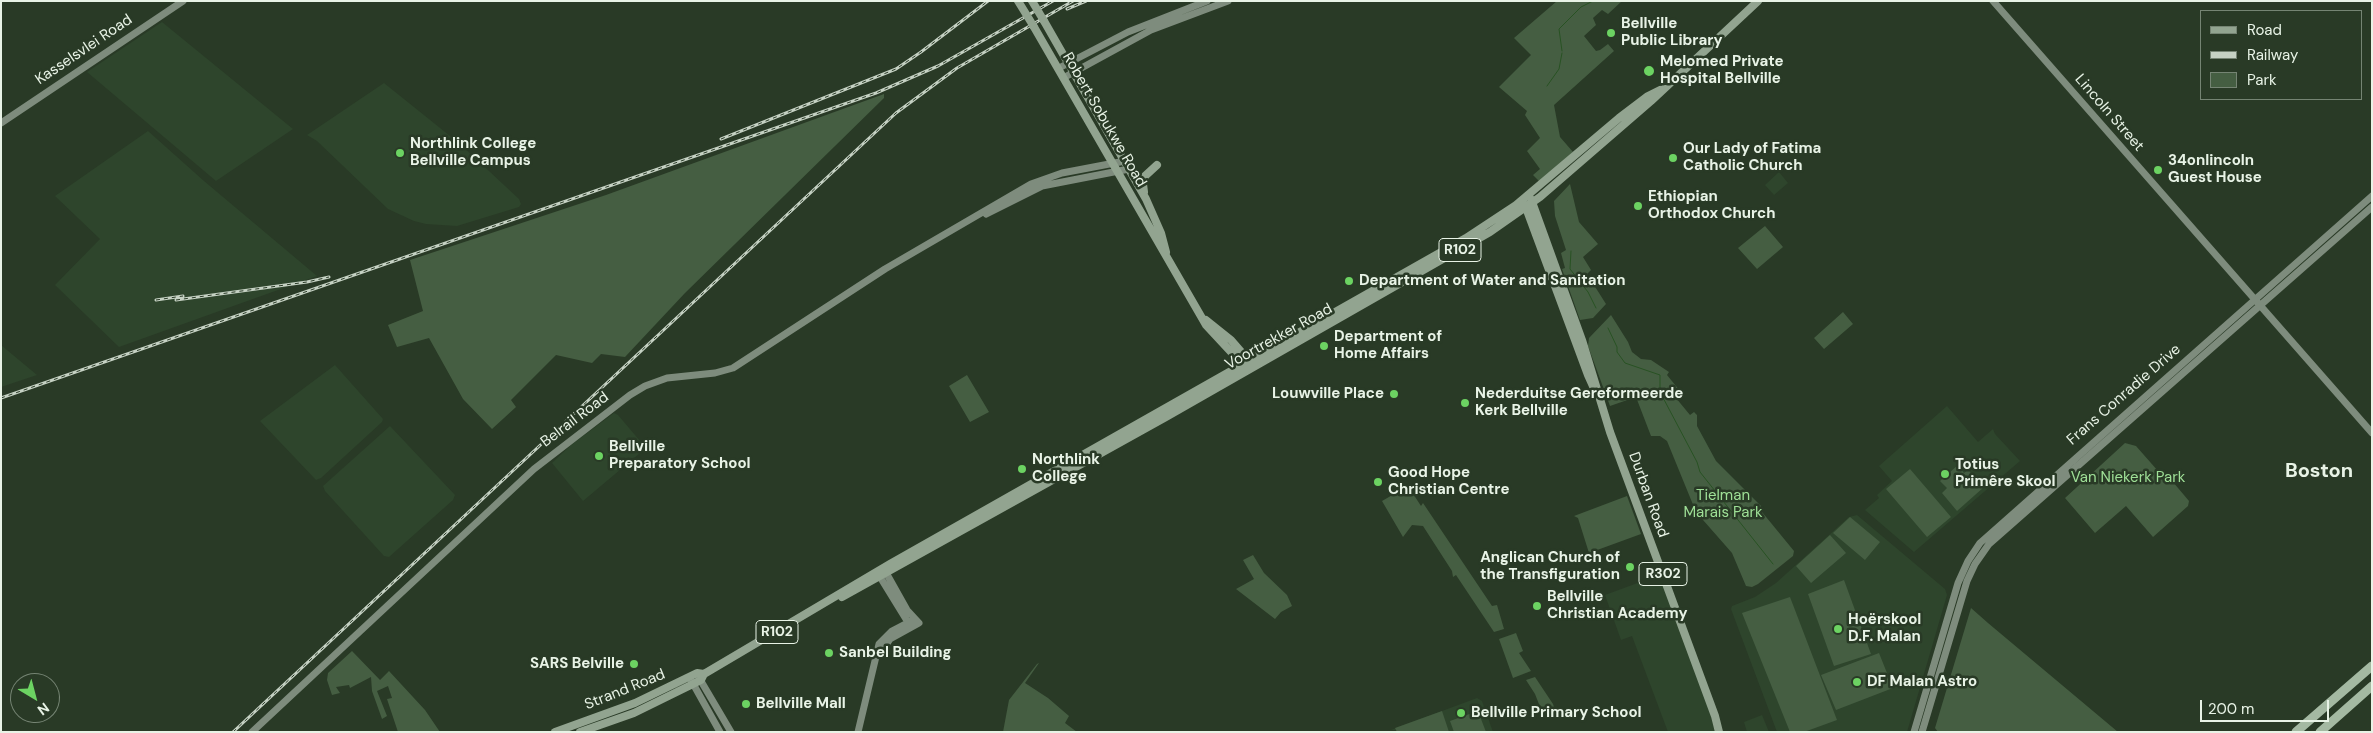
<!DOCTYPE html>
<meta charset="utf-8">
<style>
body{margin:0}
#map{position:relative;width:2373px;height:733px;overflow:hidden;background:#293a26;font-family:"DM Sans",sans-serif}
canvas{display:block}
.frame{position:absolute;inset:0;border:2px solid #e8f3e6;pointer-events:none}
.legend{position:absolute;left:2200px;top:10px;width:162px;height:90px;box-sizing:border-box;background:#293a26;border:1px solid #758473;margin:0;padding:6px 9px;list-style:none;font-size:15px;color:#e8f3e6}
.legend li{display:flex;align-items:center;gap:10px;height:25px}
.legend b{width:25px;border:1px solid #758473}
.north{position:absolute;left:10px;top:673px;width:50px;height:50px;box-sizing:border-box;background:#293a26;border:1px solid #758473;border-radius:50%;rotate:143deg;font-size:14px;font-weight:700;line-height:20px;text-align:center;color:#e8f3e6}
.north::after{content:'';display:block;margin:auto;width:18px;height:22px;background:#6cd362;clip-path:polygon(50% 0,100% 100%,50% 72%,0 100%)}
.scale{position:absolute;left:2200px;top:700px;width:129px;height:22px;box-sizing:border-box;border:2px solid #e8f3e6;border-top:0;padding-left:6px;font-size:15px;line-height:18px;white-space:nowrap;color:#e8f3e6;-webkit-text-stroke:4px #293a26;paint-order:stroke}
</style>
<div id="map">
<canvas width="2373" height="733"></canvas>
<div class="frame"></div>
<ul class="legend">
<li><b style="height:6px;background:#92a490"></b>Road</li>
<li><b style="height:6px;background:#c5d1c3"></b>Railway</li>
<li><b style="height:14px;background:#455e42"></b>Park</li>
</ul>
<div class="north">N</div>
<div class="scale">200 m</div>
</div>
<script>
const context = document.querySelector('canvas').getContext('2d');
context.lineJoin = 'round';
function fillPath(path, color) {
  context.fillStyle = color;
  context.fill(path, 'evenodd');
}
function shape(rows) {
  const path = new Path2D();
  for (const r of rows) {
    path.moveTo(r[0], r[1]);
    for (let i = 2; i < r.length; i += 2) path.lineTo(r[i], r[i + 1]);
  }
  return path;
}
function stroke(path, color, width, dash) {
  context.strokeStyle = color;
  context.lineWidth = width;
  context.lineCap = dash ? 'butt' : 'round';
  context.setLineDash(dash || []);
  context.stroke(path);
}
function drawText(font, color, halo, rows, align = 'center') {
  context.font = font + ' "DM Sans",sans-serif';
  context.lineWidth = 5;
  context.setLineDash([]);
  context.textBaseline = 'middle';
  context.strokeStyle = halo;
  context.fillStyle = color;
  for (const [text, x, y, turn = 0] of rows) {
    context.save();
    context.translate(x, y);
    context.rotate((+turn || 0) * Math.PI / 180);
    context.textAlign = isNaN(turn) ? turn : align;
    if (halo) context.strokeText(text, 0, 0);
    context.fillText(text, 0, 0);
    context.restore();
  }
}
fillPath(shape([
 [162,22,293,129,216,181,87,72],
 [384,83,460,144,519,199,521,204,519,207,457,226,426,224,414,221,388,209,317,141,307,135],
 [148,131,204,181,317,276,119,347,55,285,100,239,55,196],
 [1779,172,1788,183,1774,195,1765,185],
 [1,345,37,375,1,387],
 [335,365,383,419,382,422,321,478,316,480,260,421],
 [1947,406,1978,442,1993,429,1995,434,2020,461,1914,552,1865,510,1879,498,1877,495,1892,481,1879,466],
 [614,413,618,415,646,448,583,501,552,463,571,445],
 [390,426,455,495,453,500,389,557,384,556,325,491,323,486],
 [1857,515,1945,589,1947,595,1907,732,1777,732,1731,609,1732,606,1755,597,1776,583,1849,517],
 [1662,574,1718,732,1668,732,1632,636,1621,640,1605,595],
 [1477,698,1482,701,1493,732,1391,730],
 [1762,715,1769,732,1747,732,1744,722]
]), '#2e452c');
fillPath(shape([
 [1557,1,1622,1,1608,14,1602,10,1593,18,1596,25,1584,36,1596,51,1600,50,1608,44,1614,51,1554,105,1560,137,1573,152,1540,182,1533,175,1540,169,1527,151,1540,138,1525,115,1527,111,1499,87,1531,55,1514,38],
 [884,94,884,98,685,293,625,357,601,354,592,363,556,355,511,400,516,407,492,429,463,399,429,338,397,347,388,325,423,311,410,260,606,195],
 [1570,184,1579,222,1598,244,1583,257,1591,270,1587,274,1606,304,1593,318,1580,320,1562,269,1565,268,1561,253,1566,250,1555,216,1554,201],
 [1765,226,1783,247,1757,269,1738,248],
 [1843,312,1853,324,1824,349,1814,338],
 [1611,315,1628,342,1632,352,1641,359,1651,360,1669,372,1667,375,1680,391,1676,398,1690,415,1694,412,1697,415,1697,426,1716,461,1761,506,1762,512,1794,551,1793,556,1758,584,1752,587,1746,586,1732,553,1696,512,1667,441,1660,436,1651,436,1636,397,1610,406,1588,346,1589,338],
 [967,375,989,412,970,422,949,386],
 [2125,443,2136,446,2158,471,2162,469,2189,501,2188,506,2153,537,2126,506,2095,533,2065,498],
 [1958,465,1964,473,1968,470,1984,487,1957,511,1942,493,1947,488,1940,481],
 [1910,469,1951,517,1927,537,1886,489],
 [1408,486,1421,506,1423,503,1492,606,1497,605,1504,629,1494,632,1456,575,1453,577,1452,571,1423,526,1412,525,1403,537,1382,501],
 [1627,496,1641,534,1589,553,1578,518,1574,516],
 [1850,517,1880,542,1865,560,1833,533],
 [1830,535,1846,553,1811,583,1796,566],
 [1253,555,1264,573,1287,595,1292,606,1281,612,1275,619,1236,589,1254,579,1243,560],
 [1844,580,1871,654,1834,666,1808,594],
 [1790,597,1837,720,1804,732,1790,732,1742,613],
 [1971,608,1988,623,2118,732,1938,732,1935,728],
 [1516,633,1523,651,1519,653,1531,671,1513,678,1499,639],
 [352,651,380,680,389,671,425,710,440,732,398,732,387,699,392,698,388,686,377,691,387,716,382,719,372,691,371,677,350,688,349,685,336,687,340,693,332,695,327,680,328,673],
 [1879,653,1893,688,1836,710,1821,675],
 [1039,663,1025,683,1048,698,1069,716,1065,723,1077,732,1003,732,1009,700,1037,664],
 [1535,677,1553,704,1556,713,1544,717,1535,694,1526,680],
 [1442,711,1449,732,1397,732,1395,728],
 [1478,711,1486,732,1454,732,1450,721]
]), '#455e42');
stroke(shape([
 [1562,51,1559,29,1581,7,1593,1],
 [1547,86,1559,69,1562,53],
 [1571,251,1570,269,1588,292,1596,308],
 [1608,328,1617,347,1617,352,1625,363,1660,375,1660,392,1697,462,1700,472,1773,564]
]), '#285223', 1);
stroke(shape([
 [1993,1,2372,433],
 [1059,68,1128,32,1207,1],
 [1065,77,1151,30,1228,1],
 [1,123,183,1],
 [986,214,1042,186,1129,169],
 [877,572,909,624],
 [879,655,890,639,919,623,907,610,884,569],
 [698,676,731,732],
 [691,680,720,732],
 [252,732,534,469,630,395,645,386,667,378,715,373,733,368,885,269,1031,184,1062,173,1125,161],
 [858,732,879,644,892,631,915,619],
 [1914,732,1958,583,1968,561,1980,543,2372,196],
 [1922,732,1967,581,1975,564,1989,544,2372,207]
]), '#7e8c7d', 7);
stroke(shape([
 [1044,21,1146,199,1161,233,1166,252],
 [1034,27,1206,325,1245,367],
 [1144,192,1143,184,1145,176,1157,165],
 [1531,199,1582,340,1610,432,1715,716,1719,732],
 [1525,205,1588,375,1597,395],
 [1206,320,1231,340,1251,363],
 [842,597,1166,417,1490,232,1540,197,1651,101,1758,1],
 [555,732,635,703,697,673,704,674],
 [580,732,634,713,693,684,701,680,704,674,890,564,1466,238,1516,205,1619,118,1648,96,1660,90]
]), '#92a490', 8);
stroke(shape([
 [2296,732,2372,666],
 [2320,732,2372,686]
]), '#a4b9a2', 9);
const rail = shape([
 [1067,9,1086,1],
 [721,139,896,69,921,52,988,1],
 [156,300,183,296],
 [176,300,307,282,329,277],
 [1,398,876,93,938,66,1053,1],
 [233,732,896,113,957,68,1073,1]
]);
stroke(rail, '#c5d1c3', 3);
stroke(rail, '#293a26', 1, [4]);
stroke(shape([
 [1018,1,1034,27],
 [1032,1,1044,21]
]), '#92a490', 8);
for (const [x, y, r, color] of [
 [1611,33,5,"#6cd362"],
 [1649,71,6,"#6cd362"],
 [400,153,5,"#6cd362"],
 [1673,158,5,"#6cd362"],
 [2158,170,5,"#6cd362"],
 [1638,206,5,"#6cd362"],
 [1349,281,5,"#6cd362"],
 [1324,346,5,"#6cd362"],
 [1394,394,5,"#6cd362"],
 [1465,403,5,"#6cd362"],
 [599,456,5,"#6cd362"],
 [1022,469,5,"#6cd362"],
 [1945,474,5,"#6cd362"],
 [1378,482,5,"#6cd362"],
 [1630,567,5,"#6cd362"],
 [1537,606,5,"#6cd362"],
 [1838,629,5,"#6cd362"],
 [829,653,5,"#6cd362"],
 [634,664,5,"#6cd362"],
 [1857,682,5,"#6cd362"],
 [746,704,5,"#6cd362"],
 [1461,713,5,"#6cd362"]
]) {
  const dot = new Path2D();
  dot.arc(x, y, r, 0, 2 * Math.PI);
  context.fillStyle = color;
  context.fill(dot);
  stroke(dot, '#293a26', 2);
}
for (const [x, y, w] of [
 [1460,250,42],
 [1663,574,48],
 [777,632,42]
]) {
  const box = new Path2D();
  box.roundRect(x - w / 2, y - 11.5, w, 23, 4);
  context.fillStyle = '#293a26';
  context.fill(box);
  stroke(box, '#e8f3e6', 1);
}
drawText('bold 14px', '#e8f3e6', null, [
 ["R102",1460,250],
 ["R302",1663,574],
 ["R102",777,632]
]);
drawText('bold 15px', '#e8f3e6', '#293a26', [
 ["Bellville",1621,24],
 ["Public Library",1621,41],
 ["Melomed Private",1660,62],
 ["Hospital Bellville",1660,79],
 ["Northlink College",410,144],
 ["Bellville Campus",410,161],
 ["Our Lady of Fatima",1683,149],
 ["Catholic Church",1683,166],
 ["34onlincoln",2168,161],
 ["Guest House",2168,178],
 ["Ethiopian",1648,197],
 ["Orthodox Church",1648,214],
 ["Department of Water and Sanitation",1359,281],
 ["Department of",1334,337],
 ["Home Affairs",1334,354],
 ["Louwville Place",1384,394,"right"],
 ["Nederduitse Gereformeerde",1475,394],
 ["Kerk Bellville",1475,411],
 ["Bellville",609,447],
 ["Preparatory School",609,464],
 ["Northlink",1032,460],
 ["College",1032,477],
 ["Totius",1955,465],
 ["Primêre Skool",1955,482],
 ["Good Hope",1388,473],
 ["Christian Centre",1388,490],
 ["Anglican Church of",1620,558,"right"],
 ["the Transfiguration",1620,575,"right"],
 ["Bellville",1547,597],
 ["Christian Academy",1547,614],
 ["Hoërskool",1848,620],
 ["D.F. Malan",1848,637],
 ["Sanbel Building",839,653],
 ["SARS Belville",624,664,"right"],
 ["DF Malan Astro",1867,682],
 ["Bellville Mall",756,704],
 ["Bellville Primary School",1471,713]
], 'left');
drawText('15px', '#e8f3e6', '#293a26', [
 ["Kasselsvlei Road",84,50,-34],
 ["Lincoln Street",2109,113,49],
 ["Robert Sobukwe Road",1104,120,60],
 ["Voortrekker Road",1279,337,-29],
 ["Frans Conradie Drive",2124,395,-41],
 ["Belrail Road",575,420,-37],
 ["Durban Road",1648,495,70],
 ["Strand Road",625,690,-22]
]);
drawText('15px', '#9fe097', '#293a26', [
 ["Van Niekerk Park",2128,478],
 ["Tielman",1723,496],
 ["Marais Park",1723,513]
]);
drawText('bold 20px', '#e8f3e6', '#293a26', [
 ["Boston",2319,472]
]);
</script>
